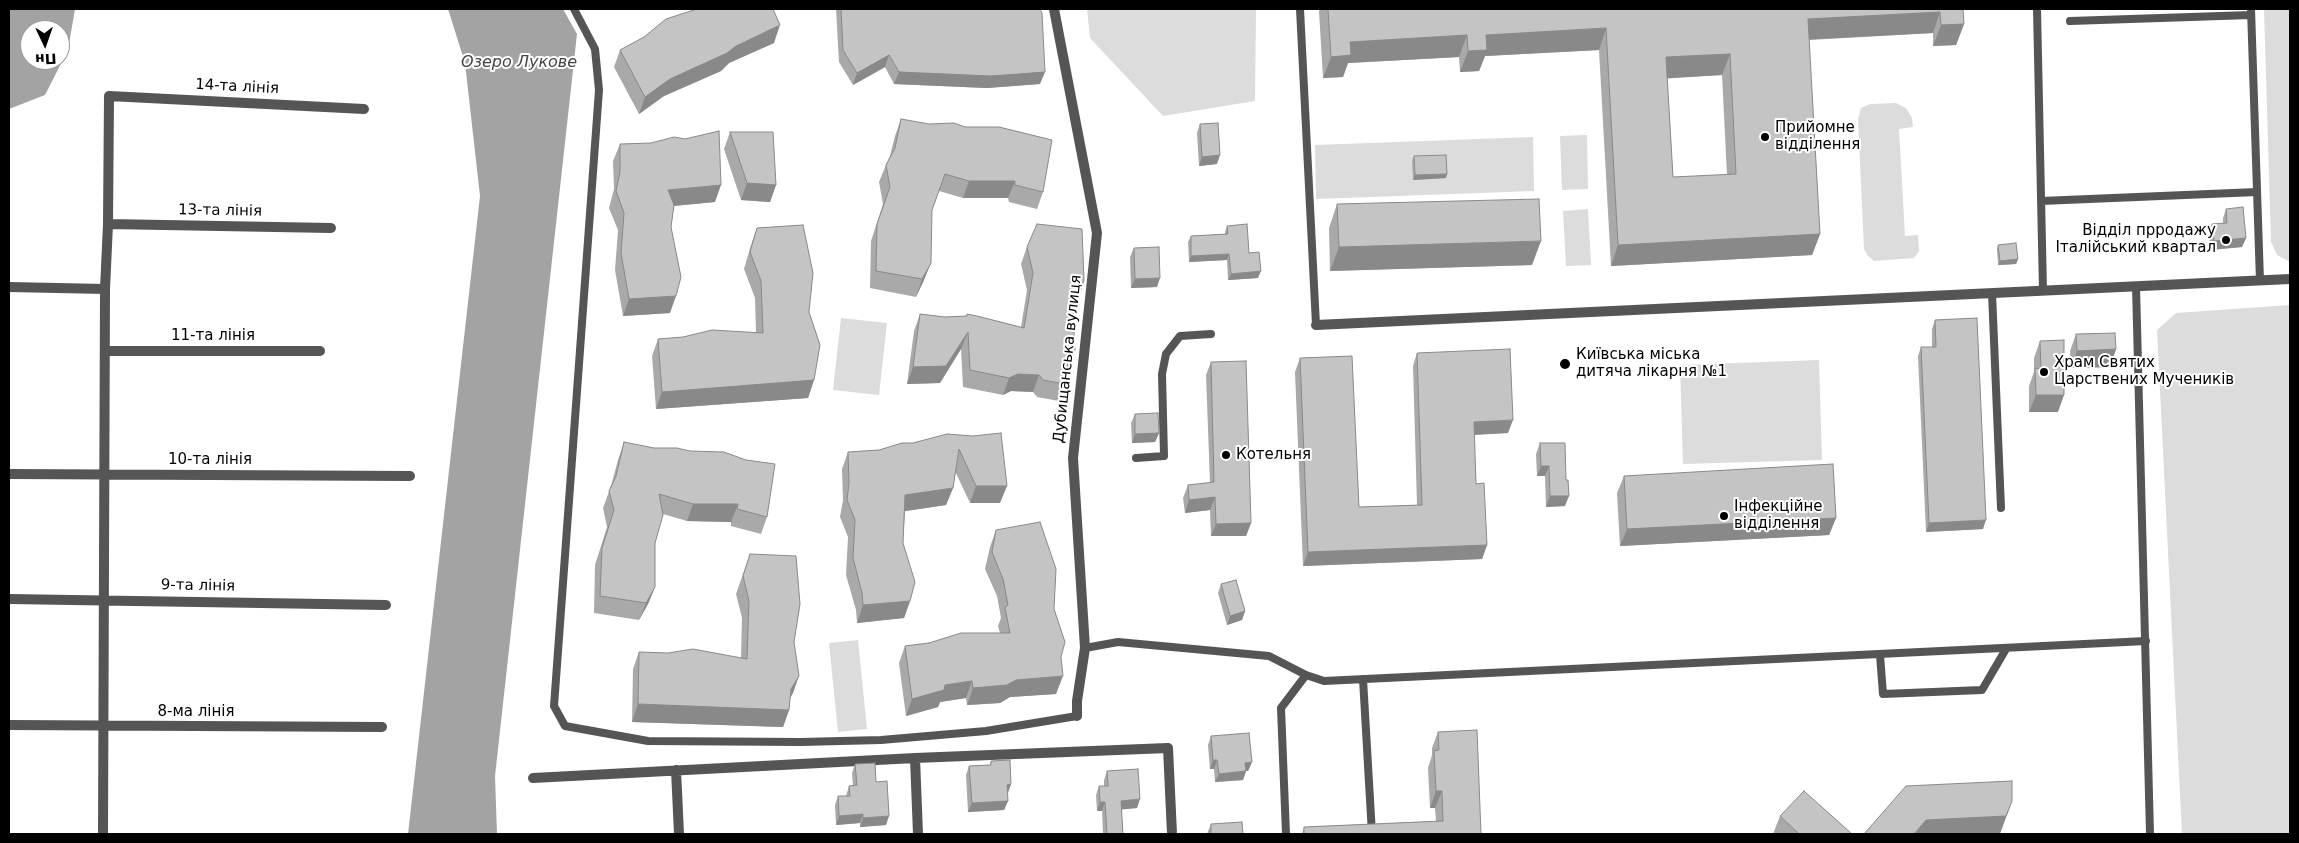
<!DOCTYPE html>
<meta charset="utf-8">
<style>
body{margin:0}
#map{position:relative;width:2299px;height:843px;overflow:hidden;background:#fff;font-family:"DejaVu Sans",sans-serif}
canvas{display:block}
.frame{position:absolute;inset:0;border:10px solid #000;pointer-events:none}
.north{position:absolute;left:20px;top:20px;width:50px;height:50px;box-sizing:border-box;background:#fff;border:1px solid #999;border-radius:50%;rotate:177deg;font-size:14px;font-weight:700;line-height:20px;text-align:center;color:#000}
.north::after{content:'';display:block;margin:auto;width:18px;height:22px;background:#000;clip-path:polygon(50% 0,100% 100%,50% 72%,0 100%)}
</style>
<div id="map">
<canvas width="2299" height="843"></canvas>
<div class="frame"></div>
<div class="north">Пн</div>
</div>
<script>
const context = document.querySelector('canvas').getContext('2d');
context.lineJoin = 'round';
function fillPath(path, color) {
  context.fillStyle = color;
  context.fill(path, 'evenodd');
}
function shape(rows) {
  const path = new Path2D();
  for (const r of rows) {
    path.moveTo(r[0], r[1]);
    for (let i = 2; i < r.length; i += 2) path.lineTo(r[i], r[i + 1]);
  }
  return path;
}
function stroke(path, color, width, dash) {
  context.strokeStyle = color;
  context.lineWidth = width;
  context.lineCap = dash ? 'butt' : 'round';
  context.setLineDash(dash || []);
  context.stroke(path);
}
function drawText(font, color, halo, rows, align = 'center') {
  context.font = font + ' "DejaVu Sans",sans-serif';
  context.lineWidth = 4;
  context.setLineDash([]);
  context.textBaseline = 'middle';
  context.strokeStyle = halo;
  context.fillStyle = color;
  for (const [text, x, y, turn = 0] of rows) {
    context.save();
    context.translate(x, y);
    context.rotate((+turn || 0) * Math.PI / 180);
    context.textAlign = isNaN(turn) ? turn : align;
    if (halo) context.strokeText(text, 0, 0);
    context.fillText(text, 0, 0);
    context.restore();
  }
}
fillPath(shape([
 [1087,9,1256,9,1255,101,1163,116,1090,38],
 [2264,9,2290,9,2290,262,2277,255,2271,242],
 [1896,103,1906,108,1912,118,1913,127,1899,129,1905,236,1918,235,1919,251,1914,258,1874,261,1868,256,1864,249,1858,119,1861,108,1870,104],
 [1587,135,1588,189,1562,190,1560,136],
 [1533,137,1534,191,1316,199,1315,145],
 [1588,209,1591,265,1566,266,1563,211],
 [2290,305,2290,834,2182,834,2157,330,2176,313],
 [841,318,887,323,879,395,833,390],
 [1819,360,1822,460,1683,464,1680,365],
 [858,640,867,729,838,732,829,643]
]), '#dcdcdc');
fillPath(shape([
 [9,9,75,9,68,50,45,95,9,109],
 [30,30,60,30,60,60,30,60],
 [448,9,563,9,577,34,495,776,497,834,408,834,480,196,465,63]
]), '#a3a3a3');
stroke(shape([
 [574,9,595,49,599,90,554,706,565,726,648,741,801,742,881,740,986,731,1077,716],
 [1300,9,1316,325],
 [2037,9,2043,291],
 [2251,9,2260,281],
 [2070,21,2251,15],
 [2041,201,2257,192],
 [2136,286,2150,834],
 [1992,293,2001,508],
 [1136,458,1164,456,1162,374,1166,354,1180,336,1211,334],
 [1085,648,1118,642,1269,656,1306,675,1324,681,2146,641],
 [1880,655,1883,694,1982,690,2006,649],
 [1363,679,1372,834],
 [1286,834,1281,708,1306,675]
]), '#555', 8);
stroke(shape([
 [1054,9,1097,233,1073,458,1085,648,1077,701,1077,716],
 [108,224,331,228],
 [9,287,105,289],
 [1316,325,2290,279],
 [105,351,320,351],
 [9,474,410,476],
 [9,599,386,605],
 [9,725,382,727],
 [915,758,918,834],
 [676,770,679,834],
 [533,778,915,758,1168,748,1172,834],
 [103,834,105,289,108,224,109,96,364,109]
]), '#555', 10);
fillPath(shape([
 [836,9,1040,9,1040,84,987,88,894,84,885,67,853,85,839,62],
 [1320,9,1963,9,1964,24,1956,45,1933,46,1933,33,1809,40,1820,234,1812,255,1611,266,1599,50,1485,56,1479,71,1460,72,1459,57,1348,63,1343,77,1323,78,1319,11],
 [1722,75,1727,175,1673,177,1667,78],
 [774,43,729,63,721,71,664,96,639,114,614,67,620,50],
 [901,119,1043,192,1037,209,1009,202,1008,198,963,198,939,191,932,210,924,280,916,297,870,288,871,241,883,204,879,182,886,165,890,156,895,136],
 [1200,124,1217,164,1199,166,1197,133],
 [730,132,776,185,770,202,741,200,724,149],
 [620,144,715,202,674,206,671,227,670,313,623,316,615,270,618,230,609,208,614,189,613,161],
 [1414,156,1446,178,1413,180,1412,161],
 [1337,204,1532,265,1330,271,1329,228],
 [2226,209,2246,238,2242,247,2210,250,2209,233,2212,224,2223,223,2223,218],
 [1227,226,1249,253,1258,278,1228,280,1227,260,1189,262,1188,242,1191,236,1225,234,1225,232],
 [757,228,809,312,814,380,808,398,656,409,652,356,658,339,756,333,755,298,744,269,751,245],
 [1998,245,2018,259,2016,264,1998,265,1997,249],
 [1027,247,1073,316,1069,367,1067,371,1065,384,1059,401,1037,397,1033,392,1011,391,1003,395,963,387,961,349,940,383,907,384,914,331,920,314,945,317,966,316,967,314,1021,327,1027,290,1021,264],
 [1134,248,1157,287,1131,288,1130,257],
 [1935,320,1983,529,1926,532,1918,356,1921,347,1932,347,1932,329],
 [2076,334,2116,349,2110,367,2071,368,2070,351],
 [2040,341,2058,412,2029,412,2029,386,2034,372,2034,358],
 [1417,353,1508,433,1474,435,1476,484,1487,545,1482,559,1303,566,1295,372,1300,358,1359,507,1417,505,1413,366],
 [1211,362,1251,523,1246,536,1211,536,1210,510,1185,513,1183,498,1188,485,1210,483,1206,375],
 [1135,414,1159,433,1155,442,1132,443,1131,423],
 [973,436,1000,503,970,503,955,471,953,488,946,505,905,511,903,543,910,601,904,618,857,623,856,610,846,575,848,537,840,517,843,500,842,469,848,452,879,450,913,443],
 [624,442,767,517,761,534,731,526,731,522,687,521,663,514,655,543,655,587,648,604,639,620,594,613,595,565,607,527,603,508,611,486,618,460],
 [1540,443,1565,506,1546,507,1545,476,1537,476,1536,454],
 [1624,476,1836,518,1829,535,1620,546,1617,493],
 [996,530,1054,609,1061,657,1056,694,1010,697,1000,703,967,705,966,698,940,702,938,707,906,716,899,663,905,646,1000,633,998,626,1001,618,997,596,985,569,990,547],
 [750,554,794,642,793,693,790,697,789,710,783,727,632,722,633,669,639,652,741,658,742,618,736,594],
 [1221,584,1245,611,1242,620,1227,625,1218,593],
 [1438,732,1481,834,1302,834,1304,827,1436,821,1435,808,1430,808,1428,768,1432,755,1432,748],
 [1211,736,1252,762,1248,771,1246,771,1243,780,1215,782,1214,769,1210,769,1208,745],
 [991,761,1011,784,1007,793,1008,801,1004,810,968,812,966,775,969,766,990,765],
 [855,764,876,782,886,825,860,827,860,823,836,825,835,805,838,796,846,796,849,786,853,785,852,773],
 [1107,771,1137,808,1121,809,1123,834,1103,834,1102,811,1097,811,1096,795,1099,786,1104,786,1104,780],
 [1780,816,1852,834,1773,834],
 [1211,824,1243,834,1207,834]
]), '#a9a9a9');
fillPath(shape([
 [1940,12,1933,33,1800,40,1808,19],
 [1964,24,1956,45,1933,46,1941,25],
 [780,25,774,43,729,63,721,71,664,96,639,114,645,97,670,79,736,46],
 [1606,28,1599,50,1485,56,1479,71,1460,72,1468,51,1486,35],
 [1467,35,1459,57,1348,63,1343,77,1323,78,1331,57,1350,42],
 [1730,54,1722,75,1658,79,1666,57],
 [889,55,885,67,853,85,857,73],
 [899,72,1045,72,1040,84,987,88,894,84],
 [1220,155,1217,164,1199,166,1202,157],
 [1447,174,1446,178,1413,180,1415,175],
 [969,181,1015,181,1008,198,963,198],
 [747,183,776,185,770,202,741,200],
 [721,185,715,202,662,207,668,190],
 [1820,234,1812,255,1611,266,1618,245],
 [2246,238,2242,247,2210,250,2214,241],
 [1541,241,1532,265,1330,271,1339,247],
 [1229,254,1227,260,1189,262,1191,256],
 [2018,259,2016,264,1998,265,2000,261],
 [931,263,924,280,916,297,922,279],
 [1261,271,1258,278,1228,280,1231,274],
 [1160,278,1157,287,1131,288,1135,279],
 [676,296,670,313,623,316,629,299],
 [968,332,961,349,940,383,907,384,913,367],
 [2116,349,2110,367,2071,368,2077,351],
 [1075,350,1069,367,1062,381,1068,364],
 [1018,374,1039,375,1033,392,1011,391,1003,395,1009,378],
 [814,380,808,398,656,409,662,392],
 [2036,395,2064,395,2058,412,2029,412],
 [1513,420,1508,433,1469,435,1474,422],
 [1159,433,1155,442,1132,443,1135,434],
 [1541,466,1549,466,1545,476,1537,476],
 [976,486,1007,486,1000,503,970,503],
 [953,488,946,505,899,512,905,495],
 [1550,496,1569,496,1565,506,1546,507],
 [1215,497,1210,510,1185,513,1189,500],
 [693,504,738,504,731,522,687,521],
 [1836,518,1829,535,1620,546,1627,529],
 [1986,520,1983,529,1926,532,1929,523],
 [1251,523,1246,536,1211,536,1216,524],
 [1487,545,1482,559,1303,566,1308,552],
 [655,587,648,604,639,620,646,603],
 [910,601,904,618,857,623,863,605],
 [1245,611,1242,620,1227,625,1230,616],
 [799,676,793,693,785,707,791,689],
 [1063,676,1056,694,1010,697,1000,703,967,705,973,688,1016,680],
 [972,681,966,698,940,702,938,707,906,716,912,699,945,685],
 [638,704,789,710,783,727,632,722],
 [1213,760,1217,760,1214,769,1210,769],
 [1252,762,1248,771,1246,771,1243,780,1215,782,1219,774,1245,763],
 [1011,784,1008,793,1003,794,1007,785],
 [1436,791,1442,791,1435,808,1430,808],
 [1140,799,1137,808,1117,810,1121,801],
 [1008,801,1004,810,968,812,972,803],
 [2012,801,2000,834,1914,834,1926,820],
 [1100,802,1105,802,1102,811,1097,811],
 [863,814,860,823,836,825,839,816],
 [889,816,886,825,860,827,863,818]
]), '#898989');
const building = shape([
 [697,9,773,9,780,25,736,46,727,53,670,79,645,97,620,50,644,37,666,19,697,9],
 [841,9,1040,9,1042,13,1045,72,991,76,899,72,889,55,857,73,843,50,841,9],
 [1328,9,1963,9,1964,24,1941,25,1940,12,1808,19,1820,234,1618,245,1606,28,1486,35,1487,50,1468,51,1467,35,1350,42,1351,55,1331,57,1328,9],
 [1730,54,1736,174,1673,177,1666,57,1730,54],
 [901,119,929,124,954,123,965,127,999,127,1052,140,1043,192,1015,185,1015,181,969,181,945,174,932,210,931,263,922,279,876,271,877,224,890,187,886,165,895,148,901,119],
 [1218,123,1220,155,1202,157,1200,124,1218,123],
 [719,131,721,185,668,190,674,205,671,227,681,277,676,296,629,299,621,253,624,213,616,191,620,172,620,144,651,143,674,137,685,139,719,131],
 [730,132,773,132,776,185,747,183,730,132],
 [1446,155,1447,174,1415,175,1414,156,1446,155],
 [1539,199,1541,241,1339,247,1337,204,1539,199],
 [2243,207,2246,238,2214,241,2212,224,2227,223,2226,209,2243,207],
 [1037,224,1082,229,1084,280,1073,316,1075,350,1068,364,1065,384,1043,380,1039,375,1018,374,1009,378,970,370,968,332,946,366,913,367,920,314,945,317,967,316,967,314,977,316,1024,328,1033,273,1027,247,1037,224],
 [1247,224,1249,253,1259,252,1261,271,1231,274,1229,254,1191,256,1191,236,1228,234,1227,226,1247,224],
 [803,225,813,273,809,312,820,345,814,380,662,392,658,339,683,337,712,330,763,333,761,281,750,252,757,228,803,225],
 [2016,243,2018,259,2000,261,1998,245,2016,243],
 [1159,247,1160,278,1135,279,1134,248,1159,247],
 [1977,318,1986,520,1929,523,1921,347,1936,347,1935,320,1977,318],
 [2115,333,2116,349,2077,351,2076,334,2115,333],
 [2064,340,2064,395,2036,395,2035,368,2041,369,2040,341,2064,340],
 [1510,349,1513,420,1474,422,1476,484,1484,483,1487,545,1308,552,1300,358,1352,356,1359,507,1422,505,1417,353,1510,349],
 [1246,361,1251,523,1216,524,1215,497,1189,500,1188,485,1214,482,1211,362,1246,361],
 [1158,413,1159,433,1135,434,1135,414,1158,413],
 [1001,433,1007,486,976,486,959,449,953,488,905,495,903,543,915,582,910,601,863,605,862,593,853,558,855,520,847,500,849,483,848,452,879,450,902,443,913,443,947,434,973,436,1001,433],
 [624,442,654,448,677,448,690,451,724,452,746,460,775,464,767,517,737,509,738,504,693,504,659,494,663,515,655,543,655,587,646,603,600,596,602,548,614,510,609,491,616,476,624,442],
 [1540,443,1565,443,1566,480,1568,480,1569,496,1550,496,1549,466,1541,466,1540,443],
 [1833,464,1836,518,1627,529,1624,476,1833,464],
 [1040,522,1056,569,1054,609,1065,642,1061,657,1063,676,1016,680,1007,685,973,688,972,681,945,685,944,690,912,699,905,646,929,643,961,633,1010,633,1005,608,1008,605,1003,579,992,552,996,530,1040,522],
 [750,554,796,556,800,604,794,642,799,676,791,689,789,710,638,704,639,652,668,653,693,649,747,659,749,601,743,576,750,554],
 [1236,580,1245,611,1230,616,1221,584,1236,580],
 [1477,730,1481,834,1304,834,1304,827,1443,821,1442,791,1436,791,1434,751,1439,750,1438,732,1477,730],
 [1249,733,1252,762,1245,763,1246,771,1219,774,1217,760,1213,760,1211,736,1249,733],
 [1010,760,1011,784,1007,785,1008,801,972,803,969,766,991,765,991,761,1010,760],
 [875,763,876,782,887,781,889,816,863,818,863,814,839,816,838,796,850,796,849,786,857,785,855,764,875,763],
 [1138,769,1140,799,1121,801,1123,834,1107,834,1105,802,1100,802,1099,786,1108,786,1107,771,1138,769],
 [2012,781,2012,801,2006,816,1926,820,1914,834,1864,834,1906,786,2012,781],
 [1804,791,1852,834,1799,834,1780,816,1804,791],
 [1242,822,1243,834,1211,834,1211,824,1242,822]
]);
fillPath(building, '#c4c4c4');
stroke(building, '#898989', 1);
for (const [x, y, r, color] of [
 [1765,137,5,"#000"],
 [2226,240,5,"#000"],
 [1565,364,6,"#000"],
 [2044,372,5,"#000"],
 [1226,455,5,"#000"],
 [1724,516,5,"#000"]
]) {
  const dot = new Path2D();
  dot.arc(x, y, r, 0, 2 * Math.PI);
  context.fillStyle = color;
  context.fill(dot);
  stroke(dot, '#fff', 2);
}
drawText('15px', '#000', '#fff', [
 ["14-та лінія",237,87,3],
 ["13-та лінія",220,211,1],
 ["11-та лінія",213,336],
 ["Дубищанська вулиця",1068,359,-84],
 ["10-та лінія",210,460],
 ["9-та лінія",198,586,1],
 ["8-ма лінія",196,712]
]);
drawText('15px', '#000', '#fff', [
 ["Прийомне",1775,128],
 ["відділення",1775,145],
 ["Відділ прродажу",2216,231,"right"],
 ["Італійський квартал",2216,248,"right"],
 ["Київська міська",1576,355],
 ["дитяча лікарня №1",1576,372],
 ["Храм Святих",2054,363],
 ["Царствених Мучеників",2054,380],
 ["Котельня",1236,455],
 ["Інфекційне",1734,507],
 ["відділення",1734,524]
], 'left');
drawText('italic 16px', '#444', '#fff', [
 ["Озеро Лукове",519,63]
]);
</script>
